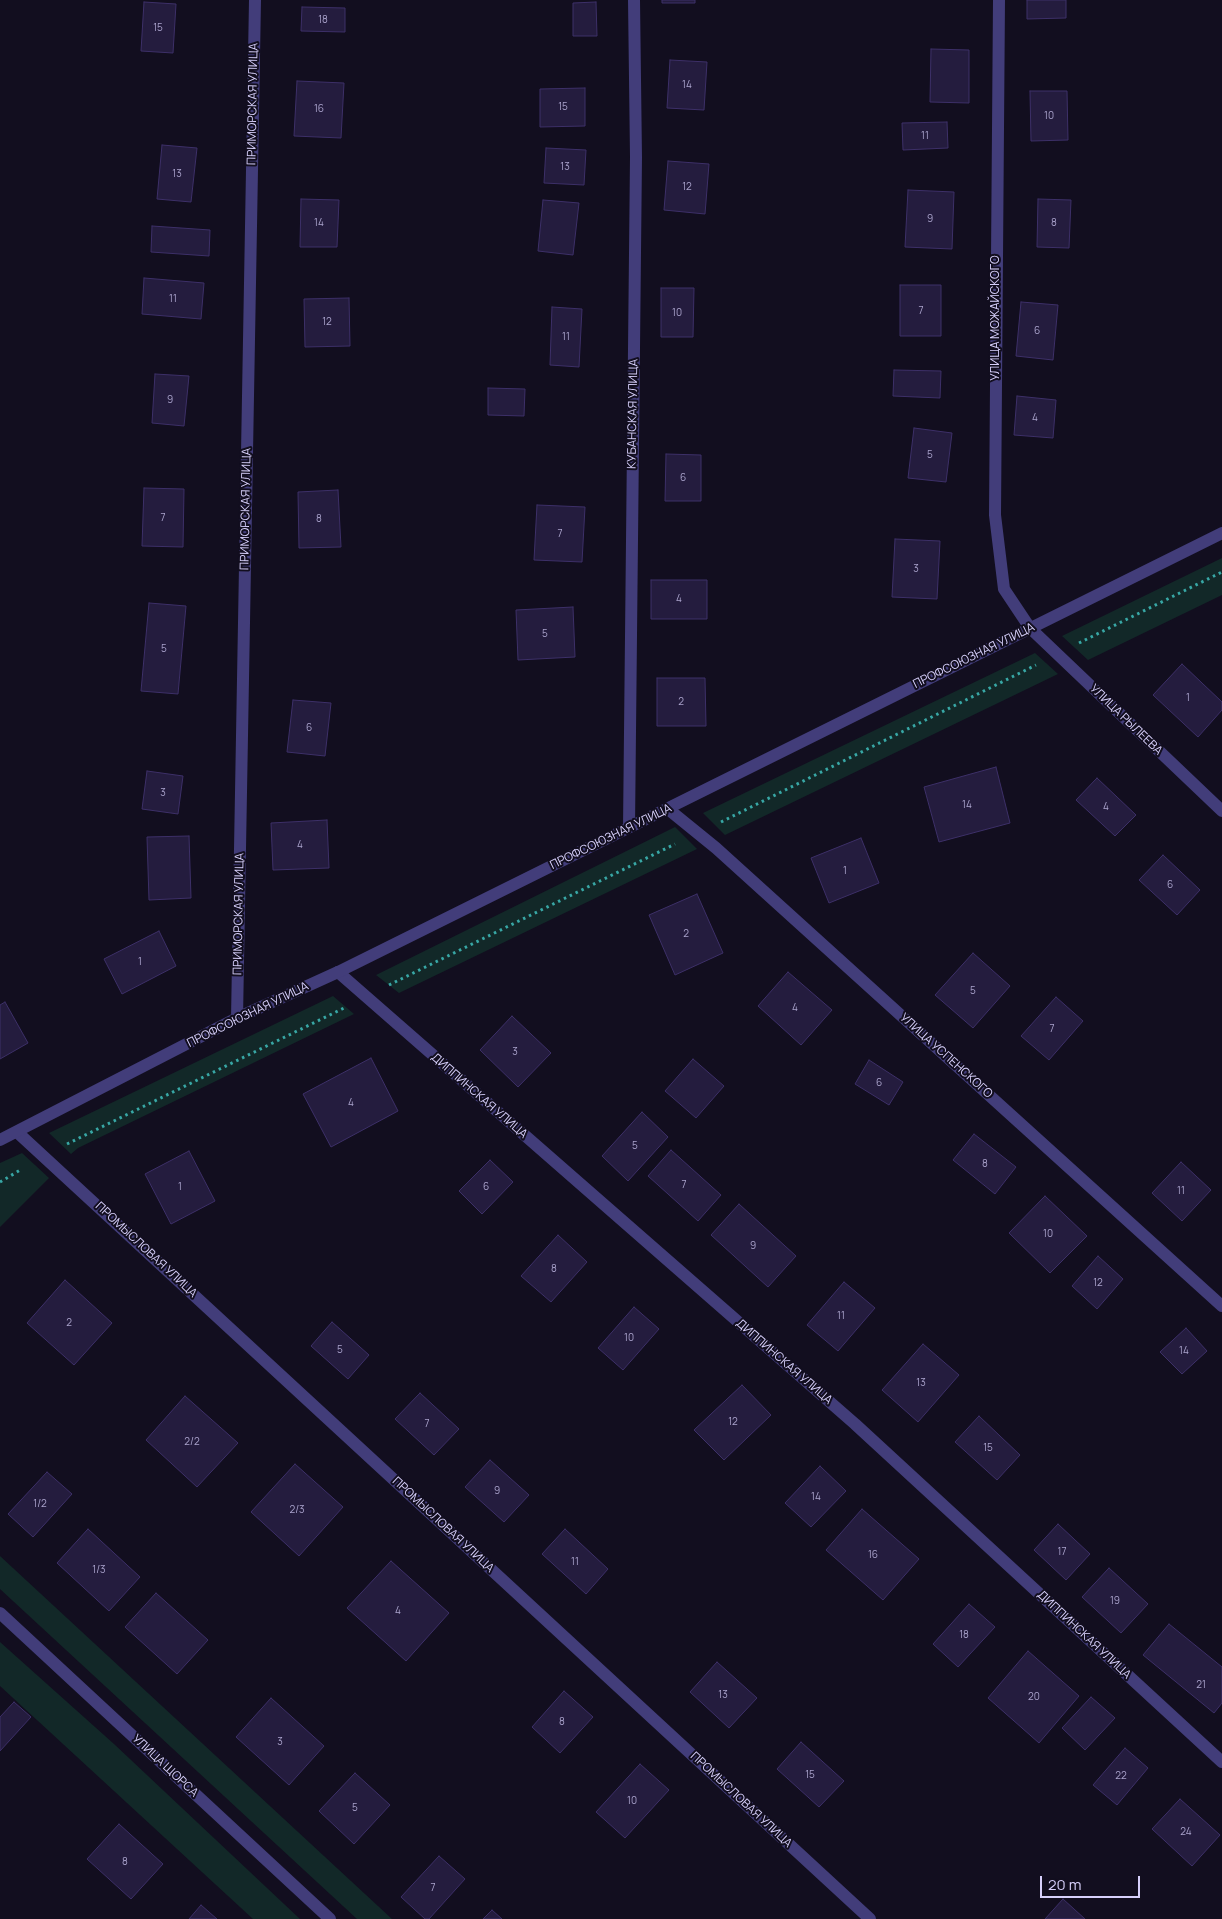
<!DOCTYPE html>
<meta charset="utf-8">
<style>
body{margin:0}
#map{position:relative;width:1222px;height:1919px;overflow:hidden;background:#120e1f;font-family:Manrope,sans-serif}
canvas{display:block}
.scale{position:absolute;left:1040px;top:1876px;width:100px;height:22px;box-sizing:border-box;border:2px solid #d7d0fb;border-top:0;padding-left:6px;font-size:15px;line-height:18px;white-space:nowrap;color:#d7d0fb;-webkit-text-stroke:4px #120e1f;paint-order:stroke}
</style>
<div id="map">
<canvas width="1222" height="1919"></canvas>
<div class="scale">20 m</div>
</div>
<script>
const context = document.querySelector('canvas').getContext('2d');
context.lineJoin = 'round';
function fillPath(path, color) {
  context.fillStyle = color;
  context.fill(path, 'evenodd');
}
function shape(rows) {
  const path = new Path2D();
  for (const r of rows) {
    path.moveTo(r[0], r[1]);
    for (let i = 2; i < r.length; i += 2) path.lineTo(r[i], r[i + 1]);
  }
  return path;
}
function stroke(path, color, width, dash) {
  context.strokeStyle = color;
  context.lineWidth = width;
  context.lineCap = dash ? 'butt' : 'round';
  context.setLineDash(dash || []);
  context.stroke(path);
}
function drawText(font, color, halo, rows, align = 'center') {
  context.font = font + ' Manrope,sans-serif';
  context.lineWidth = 4;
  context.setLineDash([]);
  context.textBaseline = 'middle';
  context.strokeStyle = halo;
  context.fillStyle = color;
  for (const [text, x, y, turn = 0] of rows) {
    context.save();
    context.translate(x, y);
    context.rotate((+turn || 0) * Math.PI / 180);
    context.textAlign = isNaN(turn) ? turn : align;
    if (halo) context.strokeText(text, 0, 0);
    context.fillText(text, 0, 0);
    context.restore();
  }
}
fillPath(shape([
 [1222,558,1222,595,1088,660,1062,636],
 [1035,653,1058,674,725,835,703,813],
 [675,827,697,849,399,993,376,975],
 [333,996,354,1014,78,1148,71,1154,49,1133],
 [22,1153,49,1178,0,1227,0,1163],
 [0,1556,392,1919,357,1919,0,1589],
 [0,1642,114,1744,300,1919,253,1919,0,1686]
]), '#122828');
const building = shape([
 [662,0,695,0,695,3,662,3,662,0],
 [1027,0,1066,0,1066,18,1027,19,1027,0],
 [144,2,176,4,173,53,141,51,144,2],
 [596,2,597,36,573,36,573,3,596,2],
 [302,7,345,8,345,32,301,31,302,7],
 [931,49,969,50,969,103,930,102,931,49],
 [670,60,707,62,704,110,667,108,670,60],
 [297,81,344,83,341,138,294,136,297,81],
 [585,88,585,126,540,127,540,89,585,88],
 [1030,91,1067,91,1068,140,1031,141,1030,91],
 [947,122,948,148,903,150,902,123,947,122],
 [162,145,197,148,191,202,157,199,162,145],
 [546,148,586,150,584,185,544,183,546,148],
 [668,161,709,164,705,214,664,210,668,161],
 [908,190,954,192,952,249,905,247,908,190],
 [301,199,339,200,337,247,300,247,301,199],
 [1038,199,1071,200,1069,248,1037,247,1038,199],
 [543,200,579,203,573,255,538,251,543,200],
 [152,226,210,230,209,256,151,252,152,226],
 [144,278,204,283,201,319,142,314,144,278],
 [900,285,941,285,941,336,900,336,900,285],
 [661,288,694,288,693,337,661,337,661,288],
 [349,298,350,346,305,347,304,299,349,298],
 [1021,302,1058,305,1053,360,1016,356,1021,302],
 [552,307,582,309,579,367,550,365,552,307],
 [894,370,941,371,940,398,893,396,894,370],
 [155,374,189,376,184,426,152,423,155,374],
 [488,388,525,389,524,416,488,415,488,388],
 [1017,396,1056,400,1053,438,1014,435,1017,396],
 [914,428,952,433,946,482,908,478,914,428],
 [666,454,701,455,701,501,665,501,666,454],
 [144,488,184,489,183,547,142,546,144,488],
 [338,490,341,547,299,548,298,492,338,490],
 [537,505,585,507,582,562,534,560,537,505],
 [895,539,940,541,937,599,892,597,895,539],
 [651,580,707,580,707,619,651,619,651,580],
 [149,603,186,606,178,694,141,691,149,603],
 [573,607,575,657,518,660,516,610,573,607],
 [1182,664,1222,702,1222,710,1198,737,1153,695,1182,664],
 [657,678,705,678,706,726,657,726,657,678],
 [293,700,331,703,325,756,287,752,293,700],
 [996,767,1010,823,939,842,924,787,996,767],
 [147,771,183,776,178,814,142,809,147,771],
 [1097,778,1136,815,1115,836,1076,800,1097,778],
 [327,820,329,868,273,870,271,823,327,820],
 [189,836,191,898,149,900,147,837,189,836],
 [861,838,879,883,829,903,811,858,861,838],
 [1163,855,1200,890,1177,915,1139,880,1163,855],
 [697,894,723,953,675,975,649,915,697,894],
 [159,931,176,966,122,994,104,959,159,931],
 [973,953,1010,986,973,1028,935,995,973,953],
 [788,972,832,1010,801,1045,758,1006,788,972],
 [1056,997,1083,1021,1049,1060,1021,1036,1056,997],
 [5,1002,28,1043,0,1059,0,1005,5,1002],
 [512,1016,551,1053,518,1087,480,1050,512,1016],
 [371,1058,398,1111,331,1147,303,1094,371,1058],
 [693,1059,724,1086,696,1118,665,1091,693,1059],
 [869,1060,903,1082,889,1105,855,1084,869,1060],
 [642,1112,668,1137,628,1181,602,1156,642,1112],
 [974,1134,1016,1167,995,1194,953,1160,974,1134],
 [671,1150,721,1195,698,1221,648,1176,671,1150],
 [189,1151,215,1201,171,1224,145,1174,189,1151],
 [490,1160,513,1182,482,1214,459,1191,490,1160],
 [1181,1162,1211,1190,1182,1221,1152,1193,1181,1162],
 [1045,1196,1087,1236,1050,1273,1009,1233,1045,1196],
 [739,1204,796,1256,768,1287,711,1235,739,1204],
 [558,1235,587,1262,551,1302,521,1276,558,1235],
 [1098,1256,1123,1279,1097,1309,1072,1286,1098,1256],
 [65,1280,112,1323,74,1365,27,1323,65,1280],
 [844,1282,875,1308,838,1351,807,1325,844,1282],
 [634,1307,659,1329,623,1370,598,1348,634,1307],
 [332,1322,369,1355,348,1379,311,1346,332,1322],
 [1186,1328,1207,1351,1182,1374,1160,1352,1186,1328],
 [923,1344,959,1375,918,1422,882,1390,923,1344],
 [742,1385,771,1415,724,1460,694,1430,742,1385],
 [420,1393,459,1429,434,1455,395,1419,420,1393],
 [185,1396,238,1443,197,1487,146,1440,185,1396],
 [979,1416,1020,1455,997,1480,955,1442,979,1416],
 [490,1460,529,1495,504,1522,465,1487,490,1460],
 [295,1464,343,1507,299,1556,251,1512,295,1464],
 [820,1466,846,1491,811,1527,785,1503,820,1466],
 [47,1472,72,1494,33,1537,8,1514,47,1472],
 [862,1509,919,1559,883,1600,826,1550,862,1509],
 [1058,1524,1090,1554,1066,1580,1034,1550,1058,1524],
 [88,1529,140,1577,109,1611,57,1563,88,1529],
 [565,1529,608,1569,586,1594,542,1554,565,1529],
 [391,1561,449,1613,406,1661,347,1608,391,1561],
 [1109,1568,1148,1604,1121,1633,1082,1597,1109,1568],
 [156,1593,208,1640,177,1674,125,1627,156,1593],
 [969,1604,995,1627,958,1667,933,1644,969,1604],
 [1169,1624,1222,1667,1222,1703,1214,1713,1143,1655,1169,1624],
 [1028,1651,1079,1696,1039,1743,988,1698,1028,1651],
 [717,1662,757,1698,729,1728,690,1692,717,1662],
 [564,1691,593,1717,560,1753,532,1727,564,1691],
 [1091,1697,1115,1718,1085,1750,1062,1728,1091,1697],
 [271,1698,324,1746,289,1785,236,1737,271,1698],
 [14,1702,31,1717,0,1751,0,1717,14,1702],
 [801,1742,844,1781,819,1807,777,1769,801,1742],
 [1125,1748,1148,1768,1117,1805,1093,1785,1125,1748],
 [640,1764,669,1790,625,1838,596,1812,640,1764],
 [355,1773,390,1805,354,1844,319,1811,355,1773],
 [1180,1799,1220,1835,1192,1866,1152,1829,1180,1799],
 [119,1824,163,1864,131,1899,87,1859,119,1824],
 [439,1856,465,1879,429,1919,425,1919,401,1897,439,1856],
 [1063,1899,1085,1919,1045,1919,1063,1899],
 [201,1905,217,1919,189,1919,201,1905],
 [492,1910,502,1919,483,1919,492,1910]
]);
fillPath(building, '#241c3e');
stroke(building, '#3d3068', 1);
stroke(shape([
 [1079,643,1222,572],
 [721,822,1036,665],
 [389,985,675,844],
 [67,1144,344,1008],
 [0,1182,22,1169]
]), '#38a7a5', 3, [2.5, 4]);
stroke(shape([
 [999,0,995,515,1004,589,1030,628,1222,811],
 [668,809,716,848,1222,1306],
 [629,827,636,157,634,0],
 [338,972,855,1424,1222,1762],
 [237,1018,255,0],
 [17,1132,870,1919]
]), '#423d7a', 12);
stroke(shape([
 [0,1140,237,1018,338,972,1222,533],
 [0,1613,330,1919]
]), '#423d7a', 12);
drawText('10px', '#aaa3cc', null, [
 ["18",323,20],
 ["15",158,28],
 ["14",687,85],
 ["15",563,107],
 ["16",319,109],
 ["10",1049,116],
 ["11",925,136],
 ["13",565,167],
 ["13",177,174],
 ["12",687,187],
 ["9",930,219],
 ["14",319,223],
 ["8",1054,223],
 ["11",173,299],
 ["7",921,311],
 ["10",677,313],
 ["12",327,322],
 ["6",1037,331],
 ["11",566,337],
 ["9",170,400],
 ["4",1035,418],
 ["5",930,455],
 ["6",683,478],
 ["7",163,518],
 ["8",319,519],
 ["7",560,534],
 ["3",916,569],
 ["4",679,599],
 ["5",545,634],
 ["5",164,649],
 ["1",1188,698],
 ["2",681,702],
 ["6",309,728],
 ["3",163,793],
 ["14",967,805],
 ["4",1106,807],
 ["4",300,845],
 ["1",845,871],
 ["6",1170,885],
 ["2",686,934],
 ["1",140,962],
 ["5",973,991],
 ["4",795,1008],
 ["7",1052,1029],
 ["3",515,1052],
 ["6",879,1083],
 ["4",351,1103],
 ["5",635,1146],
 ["8",985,1164],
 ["7",684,1185],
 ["1",180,1187],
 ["6",486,1187],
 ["11",1181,1191],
 ["10",1048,1234],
 ["9",753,1246],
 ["8",554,1269],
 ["12",1098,1283],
 ["11",841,1316],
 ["2",69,1323],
 ["10",629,1338],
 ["5",340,1350],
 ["14",1184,1351],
 ["13",921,1383],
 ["12",733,1422],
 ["7",427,1424],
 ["2/2",192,1442],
 ["15",988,1448],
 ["9",497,1491],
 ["14",816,1497],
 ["1/2",40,1504],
 ["2/3",297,1510],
 ["17",1062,1552],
 ["16",873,1555],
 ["11",575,1562],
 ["1/3",99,1570],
 ["19",1115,1601],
 ["4",398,1611],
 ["18",964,1635],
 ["21",1201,1685],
 ["13",723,1695],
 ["20",1034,1697],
 ["8",562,1722],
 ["3",280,1742],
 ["15",810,1775],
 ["22",1121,1776],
 ["10",632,1801],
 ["5",355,1808],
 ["24",1186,1832],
 ["8",125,1862],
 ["7",433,1888]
]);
drawText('12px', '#d7d0fb', '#120e1f', [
 ["ПРИМОРСКАЯ УЛИЦА",253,104,-89],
 ["УЛИЦА МОЖАЙСКОГО",996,318,-90],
 ["КУБАНСКАЯ УЛИЦА",633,414,-89],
 ["ПРИМОРСКАЯ УЛИЦА",246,509,-89],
 ["ПРОФСОЮЗНАЯ УЛИЦА",974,656,-26],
 ["УЛИЦА РЫЛЕЕВА",1126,720,44],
 ["ПРОФСОЮЗНАЯ УЛИЦА",611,837,-26],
 ["ПРИМОРСКАЯ УЛИЦА",239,914,-89],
 ["ПРОФСОЮЗНАЯ УЛИЦА",248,1015,-26],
 ["УЛИЦА УСПЕНСКОГО",946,1056,42],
 ["ДИППИНСКАЯ УЛИЦА",479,1096,41],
 ["ПРОМЫСЛОВАЯ УЛИЦА",146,1250,43],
 ["ДИППИНСКАЯ УЛИЦА",784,1362,41],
 ["ПРОМЫСЛОВАЯ УЛИЦА",443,1525,43],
 ["ДИППИНСКАЯ УЛИЦА",1084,1635,43],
 ["УЛИЦА ЩОРСА",165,1766,43],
 ["ПРОМЫСЛОВАЯ УЛИЦА",741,1800,43]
]);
</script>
